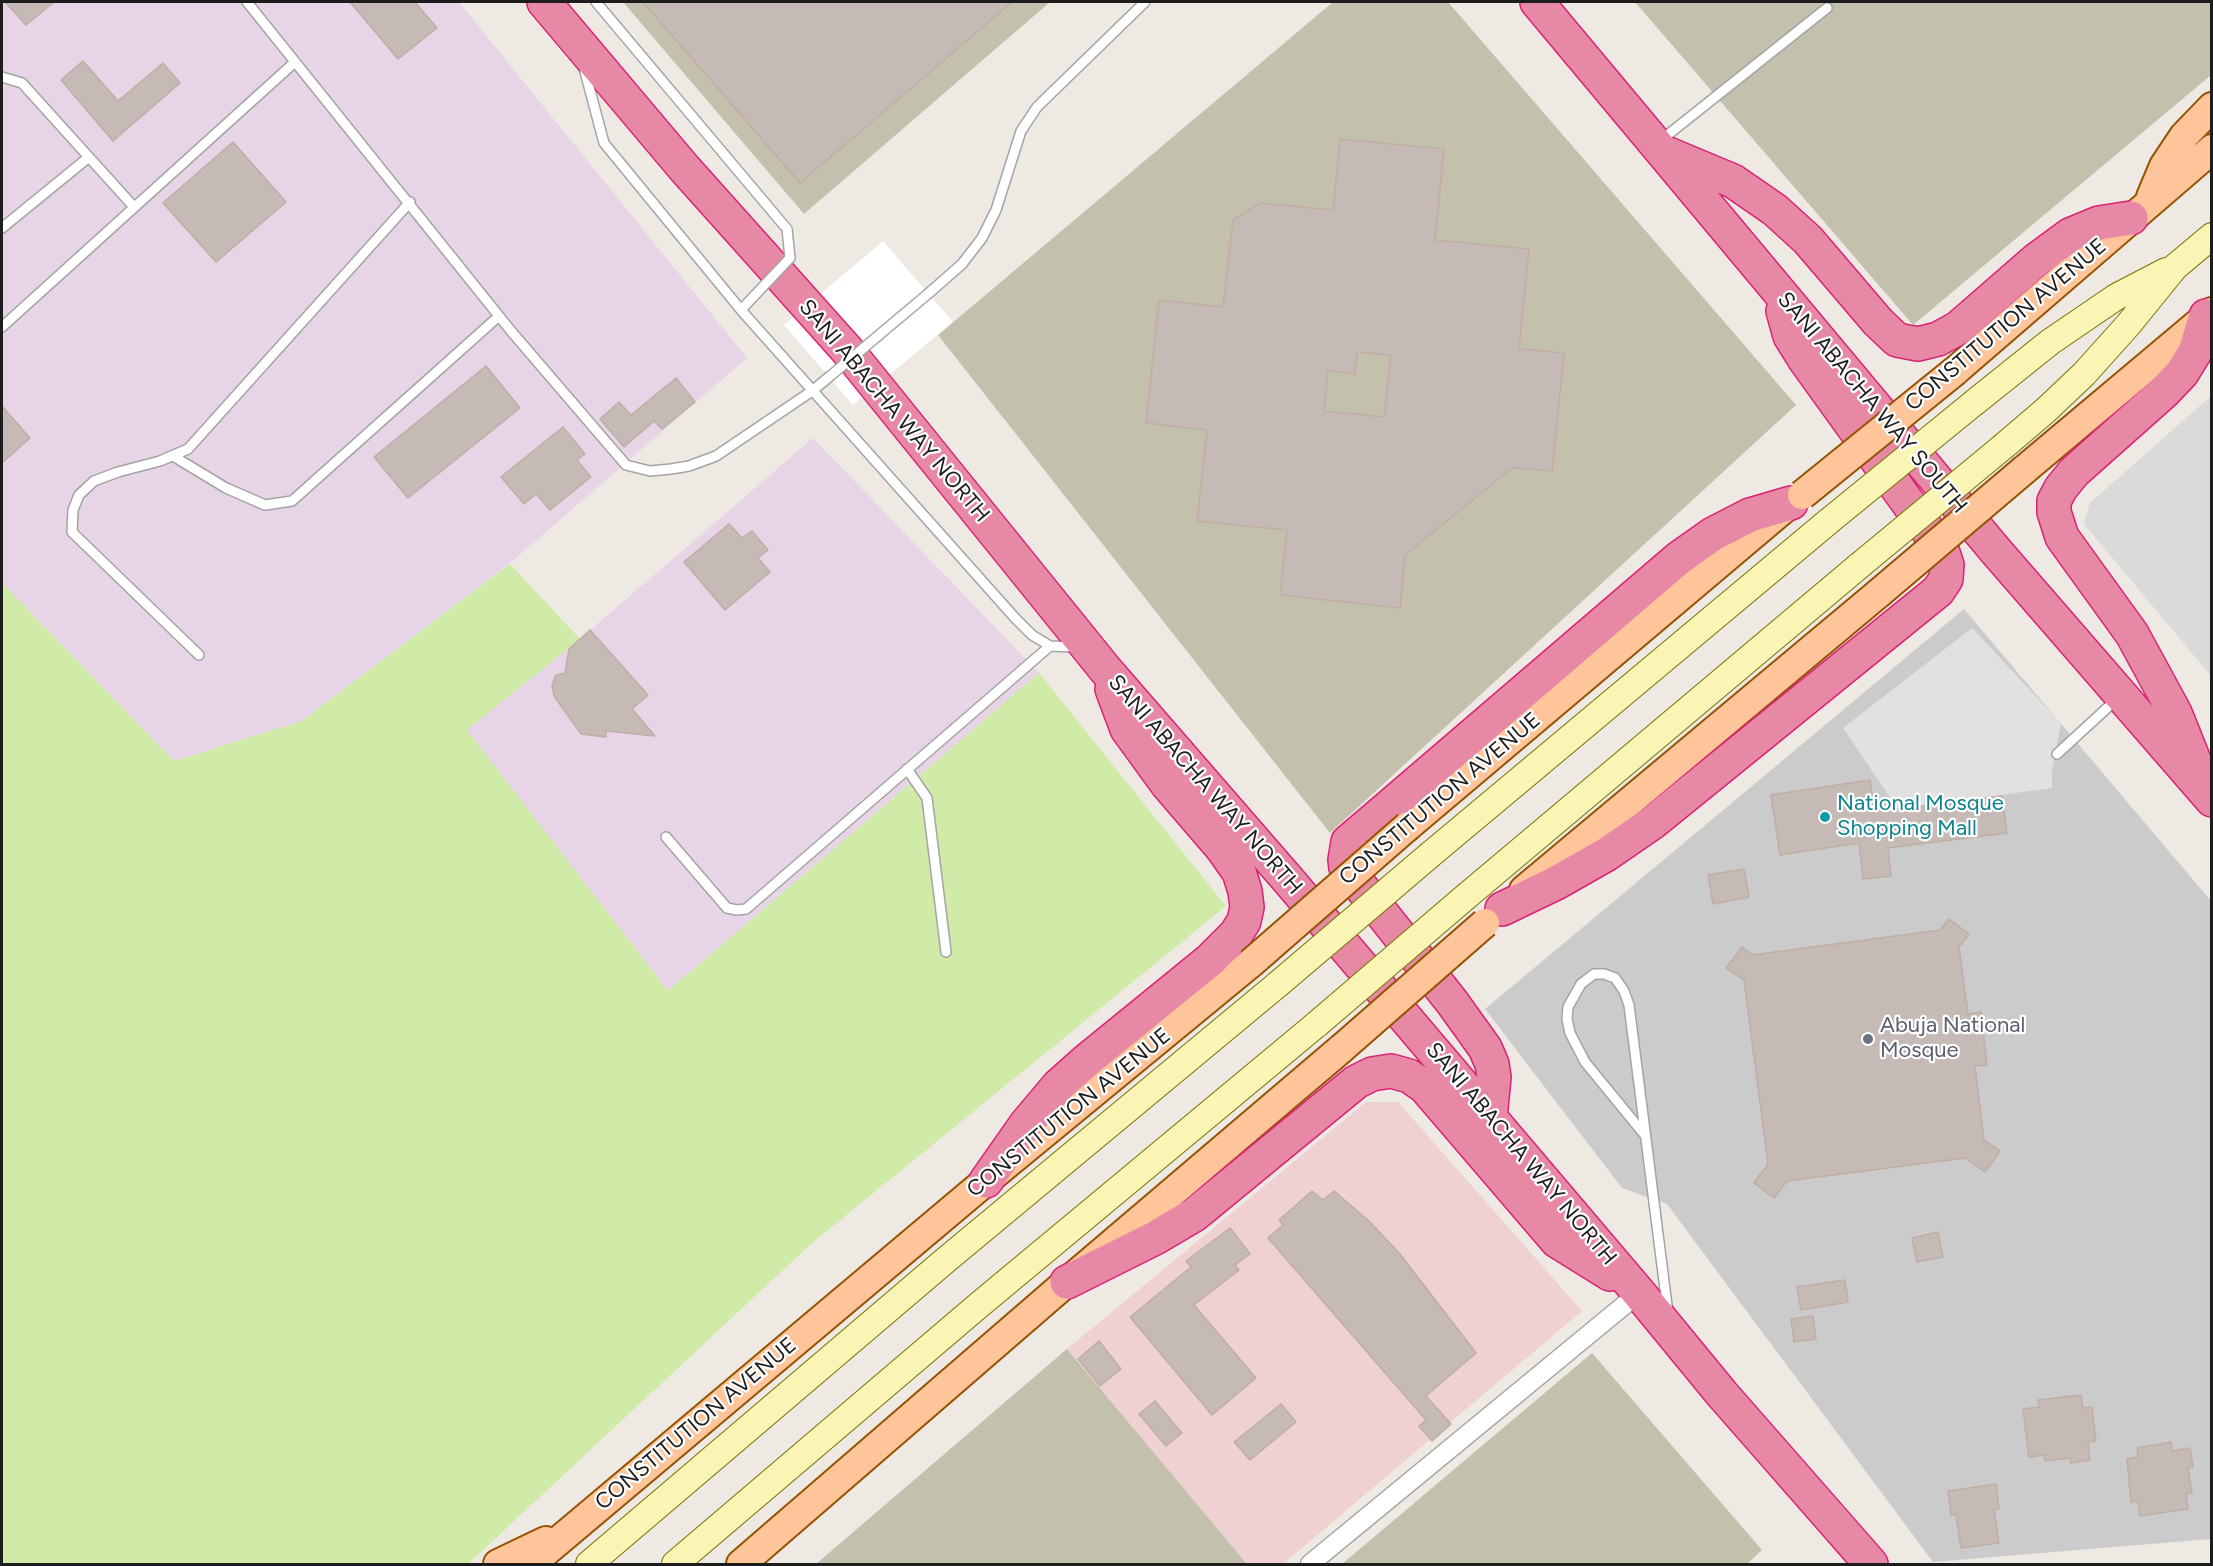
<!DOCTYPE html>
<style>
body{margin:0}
#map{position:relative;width:2213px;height:1566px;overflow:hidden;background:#eee9e2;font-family:Figtree,sans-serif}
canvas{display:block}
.frame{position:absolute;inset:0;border:3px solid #1d1d1d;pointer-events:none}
</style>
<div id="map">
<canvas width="2213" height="1566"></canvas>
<div class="frame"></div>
</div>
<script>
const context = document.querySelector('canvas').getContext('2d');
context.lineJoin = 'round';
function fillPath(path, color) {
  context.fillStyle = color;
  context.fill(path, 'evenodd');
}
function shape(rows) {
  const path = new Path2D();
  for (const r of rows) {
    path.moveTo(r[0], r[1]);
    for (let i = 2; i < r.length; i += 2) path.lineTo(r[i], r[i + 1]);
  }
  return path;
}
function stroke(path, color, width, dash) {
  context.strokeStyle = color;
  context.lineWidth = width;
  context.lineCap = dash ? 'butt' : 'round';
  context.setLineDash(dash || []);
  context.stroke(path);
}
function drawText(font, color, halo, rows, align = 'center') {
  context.font = font + ' Figtree,sans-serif';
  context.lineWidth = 4.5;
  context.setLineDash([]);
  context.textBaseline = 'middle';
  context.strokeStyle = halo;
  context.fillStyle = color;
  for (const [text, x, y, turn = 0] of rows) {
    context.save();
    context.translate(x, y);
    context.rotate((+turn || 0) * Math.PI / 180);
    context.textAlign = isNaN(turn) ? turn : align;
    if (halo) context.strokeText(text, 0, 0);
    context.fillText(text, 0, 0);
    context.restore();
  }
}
fillPath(shape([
 [2211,396,2211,676,2084,524,2090,503]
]), '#dbdada');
fillPath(shape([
 [1366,1102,1398,1102,1582,1311,1283,1564,1247,1564,1067,1349]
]), '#f0d1d3');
fillPath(shape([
 [2,2,459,2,747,358,510,563,302,721,174,761,2,583],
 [813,438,1039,673,668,991,466,730,580,639]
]), '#e7d4e6');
fillPath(shape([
 [1964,609,2211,901,2211,1539,1933,1562,1667,1204,1622,1188,1485,1009]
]), '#cbcbcb');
fillPath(shape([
 [623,2,1050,2,804,214],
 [1333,2,1448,2,1796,405,1330,833,938,335],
 [1635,2,2211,2,2211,75,1913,325],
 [1067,1349,1247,1564,816,1564],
 [1592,1353,1762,1550,1747,1564,1342,1564]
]), '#c3c0ae');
fillPath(shape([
 [510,564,580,639,467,730,668,991,1039,673,1226,906,812,1243,468,1564,2,1564,2,583,174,761,302,721]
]), '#d0eaa7');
fillPath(shape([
 [1972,628,2061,723,2052,770,2052,788,1892,810,1889,796,1843,728]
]), '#e1e1e1');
fillPath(shape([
 [883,241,953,322,853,405,784,325]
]), '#fff');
const building = shape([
 [5,2,54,2,26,25,5,2],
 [350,2,415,2,437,28,398,59,350,2],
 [643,2,1012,2,800,183,643,2],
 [83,61,118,101,163,63,180,83,113,141,61,80,83,61],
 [1340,139,1444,149,1435,240,1529,249,1519,349,1564,353,1552,471,1512,468,1405,555,1400,608,1280,595,1287,530,1197,521,1207,430,1146,423,1159,300,1223,307,1233,220,1260,203,1333,210,1340,139],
 [1357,352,1391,355,1384,417,1324,411,1328,371,1355,374,1357,352],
 [233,142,286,202,216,262,163,203,233,142],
 [486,366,520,408,408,498,374,457,486,366],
 [676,378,695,402,662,429,654,421,624,447,600,419,619,402,631,415,676,378],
 [2,406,30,438,2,463,2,406],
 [563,427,585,454,577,460,591,477,550,510,536,494,524,504,501,477,563,427],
 [729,524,742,538,752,531,768,550,758,558,770,572,725,610,684,562,729,524],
 [590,630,648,695,632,709,655,736,606,731,606,737,581,734,554,696,552,685,556,675,565,673,569,649,590,630],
 [1870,780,1874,812,2002,796,2007,833,1888,848,1891,876,1863,879,1859,843,1780,855,1771,795,1870,780],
 [1744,869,1749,897,1713,904,1708,875,1744,869],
 [1949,919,1969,934,1959,947,1968,1014,1981,1012,1987,1065,1975,1066,1984,1140,2000,1151,1985,1172,1965,1158,1787,1181,1774,1198,1754,1183,1768,1164,1744,980,1726,968,1742,947,1752,955,1940,930,1949,919],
 [1312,1191,1323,1200,1334,1191,1369,1221,1400,1254,1476,1353,1426,1396,1451,1424,1432,1441,1419,1426,1426,1420,1268,1238,1283,1225,1279,1220,1312,1191],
 [1230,1228,1250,1254,1235,1265,1239,1270,1194,1305,1256,1378,1212,1415,1130,1317,1191,1267,1186,1261,1230,1228],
 [1938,1232,1943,1257,1917,1262,1912,1238,1938,1232],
 [1845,1280,1848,1302,1801,1310,1797,1287,1845,1280],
 [1813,1316,1816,1339,1794,1342,1791,1319,1813,1316],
 [1099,1341,1121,1369,1100,1386,1078,1359,1099,1341],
 [2081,1395,2083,1408,2092,1407,2096,1441,2088,1442,2090,1460,2071,1463,2070,1458,2045,1461,2044,1455,2029,1457,2023,1409,2039,1407,2038,1400,2081,1395],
 [1155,1401,1182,1433,1166,1446,1139,1414,1155,1401],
 [1281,1404,1296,1422,1250,1460,1234,1442,1281,1404],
 [2171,1442,2172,1451,2190,1448,2193,1467,2188,1468,2192,1493,2186,1494,2188,1509,2140,1516,2138,1501,2131,1502,2127,1459,2138,1457,2137,1448,2171,1442],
 [1996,1484,1999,1509,1994,1510,1999,1543,1961,1548,1956,1515,1951,1515,1948,1491,1996,1484]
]);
fillPath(building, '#c6bab6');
stroke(building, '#c0ada4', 1.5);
const lane = shape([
 [247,2,511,331,626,465,650,471,671,469,689,466,716,456,812,391,829,377],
 [596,2,787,229],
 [584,68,604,143,741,310],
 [2,77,22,83,134,207],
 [1660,141,1827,8],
 [2,228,89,157],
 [929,293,962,264,982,238,996,210,1021,131,1037,107,1145,2],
 [755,295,741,310,1015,618,1032,635,1050,646,1076,647],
 [2,327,295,62],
 [173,456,226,488,265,505,292,501,499,316],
 [199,655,72,532,73,510,79,495,94,481,118,472,160,461,188,449,410,202],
 [2057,754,2118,698],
 [907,769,927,798,946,952],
 [666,837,727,908,737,910,746,909,1050,646],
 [1644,1134,1585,1062,1570,1033,1567,1019,1568,1007,1581,984,1594,974,1604,974,1615,978,1624,991,1629,1005,1668,1313]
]);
const street = shape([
 [1310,1564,1639,1293]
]);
const secondary = shape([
 [1975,402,2050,342,2116,297,2166,271],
 [2005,445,2046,410,2084,374,2128,325,2175,267,2212,236],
 [1431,854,1829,521],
 [1469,894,1860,565],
 [589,1564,947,1259,1277,985],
 [675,1564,979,1305,1317,1024]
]);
const primary = shape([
 [2151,197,2164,166,2184,136,2212,107],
 [1955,371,2212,149],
 [2024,470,2212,312],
 [1408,826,1788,505],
 [1524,890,1879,593],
 [498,1564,546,1541],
 [531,1564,986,1181,1251,963],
 [741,1564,1067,1282,1342,1048]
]);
const highway = shape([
 [544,2,685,169,847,350,1105,669,1290,882,1639,1293,1722,1394,1871,1564],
 [1537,2,1995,550,2212,800],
 [1666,153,1733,181,1775,210,1808,240,1878,322,1897,340,1918,344,1938,339,1958,328,2036,260,2070,235,2099,223,2131,218],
 [2199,773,2175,713,2132,634,2062,537,2054,512,2054,501,2061,488,2074,472,2164,392,2182,373,2195,352,2206,316],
 [1502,909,1556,883,1607,854,1652,823,1938,591,1946,579,1947,565,1942,550,1805,360,1790,336,1783,311],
 [1490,1118,1494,1077,1492,1064,1485,1048,1452,1002,1346,868,1345,860,1348,842,1679,558,1713,534,1750,515,1791,503],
 [986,1181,1026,1124,1058,1086,1086,1061,1210,960,1236,934,1244,921,1247,907,1245,891,1239,872,1222,848,1167,784,1127,729,1112,689],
 [1067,1282,1155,1238,1194,1215,1356,1082,1372,1074,1391,1071,1409,1076,1425,1087,1557,1241,1610,1274]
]);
stroke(lane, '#a4a4a4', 12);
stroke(street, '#a4a4a4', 21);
stroke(secondary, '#747303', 28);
stroke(primary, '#955200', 32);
stroke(highway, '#da2277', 36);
stroke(lane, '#fff', 9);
stroke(street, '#fff', 18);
stroke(secondary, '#faf5b4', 26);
stroke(primary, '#fdc599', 28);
stroke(highway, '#e788a5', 33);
const laneBridge = shape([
 [755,295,790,258,787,229],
 [829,377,929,293]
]);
const secondaryBridge = shape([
 [1829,521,1975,402],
 [1860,565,2005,445],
 [1277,985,1431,854],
 [1317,1024,1469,894]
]);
const primaryBridge = shape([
 [1802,495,1955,371],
 [1879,593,2024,470],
 [1251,963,1408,826],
 [1342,1048,1485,923]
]);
stroke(laneBridge, '#a4a4a4', 12, []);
stroke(secondaryBridge, '#747303', 28, []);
stroke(primaryBridge, '#955200', 32, []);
stroke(laneBridge, '#fff', 9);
stroke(secondaryBridge, '#faf5b4', 26);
stroke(primaryBridge, '#fdc599', 28);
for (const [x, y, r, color] of [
 [1825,817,6,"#0f9aa8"],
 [1868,1039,6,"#6b7280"]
]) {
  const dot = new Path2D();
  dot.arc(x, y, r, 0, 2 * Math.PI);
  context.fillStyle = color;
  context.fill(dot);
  stroke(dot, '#fff', 2);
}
drawText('22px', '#1d1d1d', '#fff', [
 ["CONSTITUTION AVENUE",2006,325,-40],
 ["SANI ABACHA WAY SOUTH",1872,403,50],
 ["SANI ABACHA WAY NORTH",894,411,50],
 ["SANI ABACHA WAY NORTH",1205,785,49],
 ["CONSTITUTION AVENUE",1440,799,-40],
 ["CONSTITUTION AVENUE",1069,1113,-39],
 ["SANI ABACHA WAY NORTH",1521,1154,50],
 ["CONSTITUTION AVENUE",696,1424,-40]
]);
drawText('22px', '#0d838f', '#fff', [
 ["National Mosque",1837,804],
 ["Shopping Mall",1837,829]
], 'left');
drawText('22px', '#5b616d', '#fff', [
 ["Abuja National",1880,1026],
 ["Mosque",1880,1051]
], 'left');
</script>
